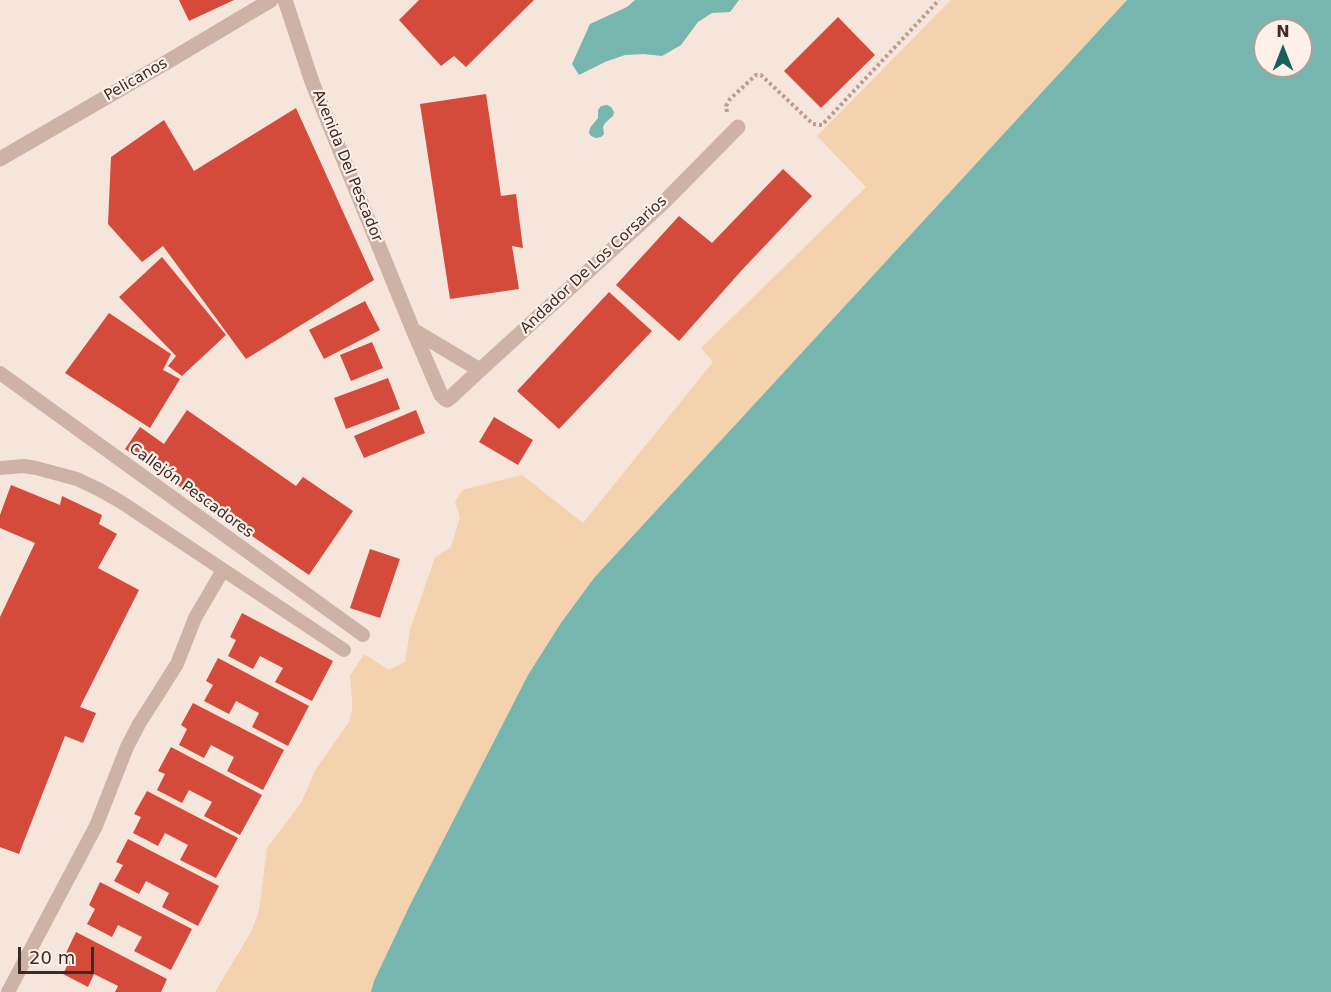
<!DOCTYPE html>
<meta charset="utf-8">
<style>
body{margin:0}
#map{position:relative;width:1331px;height:992px;overflow:hidden;background:#f5e5db;font-family:"DejaVu Sans",sans-serif}
canvas{display:block}
.north{position:absolute;left:1253px;top:18px;width:60px;height:60px;box-sizing:border-box;background:#fcf0e9;border:2px solid #aea19b;border-radius:50%;rotate:0deg;font-size:16px;font-weight:700;line-height:24px;text-align:center;color:#3a2b27}
.north::after{content:'';display:block;margin:auto;width:21px;height:27px;background:#18605b;clip-path:polygon(50% 0,100% 100%,50% 72%,0 100%)}
.scale{position:absolute;left:18px;top:947px;width:76px;height:27px;box-sizing:border-box;border:3px solid #3a2b27;border-top:0;padding-left:8px;font-size:18px;line-height:21px;white-space:nowrap;color:#3a2b27;-webkit-text-stroke:4px #fcf0e9;paint-order:stroke}
</style>
<div id="map">
<canvas width="1331" height="992"></canvas>
<div class="north">N</div>
<div class="scale">20 m</div>
</div>
<script>
const context = document.querySelector('canvas').getContext('2d');
context.lineJoin = 'round';
function fillPath(path, color) {
  context.fillStyle = color;
  context.fill(path, 'evenodd');
}
function shape(rows) {
  const path = new Path2D();
  for (const r of rows) {
    path.moveTo(r[0], r[1]);
    for (let i = 2; i < r.length; i += 2) path.lineTo(r[i], r[i + 1]);
  }
  return path;
}
function stroke(path, color, width, dash) {
  context.strokeStyle = color;
  context.lineWidth = width;
  context.lineCap = dash ? 'butt' : 'round';
  context.setLineDash(dash || []);
  context.stroke(path);
}
function drawText(font, color, halo, rows, align = 'center') {
  context.font = font + ' "DejaVu Sans",sans-serif';
  context.lineWidth = 4.5;
  context.setLineDash([]);
  context.textBaseline = 'middle';
  context.strokeStyle = halo;
  context.fillStyle = color;
  for (const [text, x, y, turn = 0] of rows) {
    context.save();
    context.translate(x, y);
    context.rotate((+turn || 0) * Math.PI / 180);
    context.textAlign = isNaN(turn) ? turn : align;
    if (halo) context.strokeText(text, 0, 0);
    context.fillText(text, 0, 0);
    context.restore();
  }
}
fillPath(shape([
 [951,0,1127,0,594,578,409,907,374,981,371,992,215,992,251,932,257,917,260,904,267,848,301,803,316,769,349,722,352,710,352,700,350,676,364,654,389,670,405,662,410,630,435,557,451,547,460,517,455,502,462,490,522,475,583,523,713,362,701,348,866,187,817,136]
]), '#f4d2ae');
fillPath(shape([
 [635,0,739,0,730,12,712,13,698,22,681,45,662,56,644,54,625,55,605,62,579,75,572,64,590,24,627,7],
 [1127,0,1331,0,1331,992,371,992,374,981,409,907,528,675,561,623,594,578],
 [1265,30,1301,30,1301,66,1265,66],
 [607,105,611,107,614,112,613,116,605,123,603,127,604,134,601,137,596,138,591,136,589,133,590,128,598,118,598,110,601,106]
]), '#77b5af');
fillPath(shape([
 [179,0,234,0,189,21],
 [419,0,534,0,466,67,454,56,441,66,399,20],
 [838,17,875,55,821,108,784,71],
 [486,94,501,196,516,194,523,248,512,246,519,289,450,299,420,104],
 [296,108,374,280,246,359,163,246,142,262,108,224,111,157,164,120,194,171],
 [783,169,812,196,741,271,679,341,616,285,679,216,712,243],
 [162,257,226,335,182,376,168,366,176,356,119,297],
 [609,292,652,331,559,429,517,391],
 [365,301,380,330,324,359,309,330],
 [109,313,171,354,163,370,180,379,150,428,65,373],
 [372,342,383,368,351,381,340,355],
 [388,378,400,409,346,429,334,398],
 [187,410,296,486,303,477,353,511,309,575,125,449,140,427,164,444],
 [416,410,425,433,364,458,354,436],
 [494,417,533,440,518,465,479,442],
 [11,485,60,505,62,496,102,515,99,524,117,534,98,568,139,590,80,707,96,713,83,743,65,736,19,854,0,847,0,617,35,543,0,528,0,515],
 [370,549,400,559,380,618,350,608],
 [242,613,333,661,312,701,275,682,283,668,260,656,253,669,228,656,236,640,230,637],
 [218,658,309,706,288,746,252,727,259,713,236,701,229,714,204,701,213,685,206,681],
 [193,703,284,750,263,790,227,771,234,757,211,745,204,758,179,745,187,729,181,725],
 [171,747,262,795,240,835,204,816,212,802,189,790,182,803,157,790,165,774,158,771],
 [147,791,238,838,216,878,180,860,188,845,165,833,158,846,133,833,141,817,134,814],
 [128,839,219,886,198,926,162,907,169,893,146,881,139,894,114,881,123,865,116,862],
 [100,882,192,929,171,970,134,951,142,937,118,925,112,937,87,924,95,909,89,905],
 [76,932,167,979,161,992,115,992,118,986,94,974,88,987,63,974,71,958,65,955]
]), '#d44a3b');
stroke(shape([
 [727,112,726,106,730,99,756,75,761,75,813,124,822,125,939,0]
]), '#bb9c90', 4, [3, 3]);
stroke(shape([
 [0,373,363,635],
 [0,468,24,466,36,468,77,479,100,490,121,502,344,650],
 [8,992,96,826,127,747,139,724,177,664,195,618,223,570]
]), '#cfb2a6', 14);
stroke(shape([
 [285,0,312,82,413,330,441,395,444,398,447,400,451,397,480,370,663,203,738,127],
 [0,159,167,62,271,0],
 [413,330,480,370]
]), '#cfb2a6', 15);
drawText('15px', '#3a2b27', '#fcf0e9', [
 ["Pelicanos",136,80,-30],
 ["Avenida Del Pescador",347,166,68],
 ["Andador De Los Corsarios",594,265,-43],
 ["Callejón Pescadores",191,491,36]
]);
</script>
